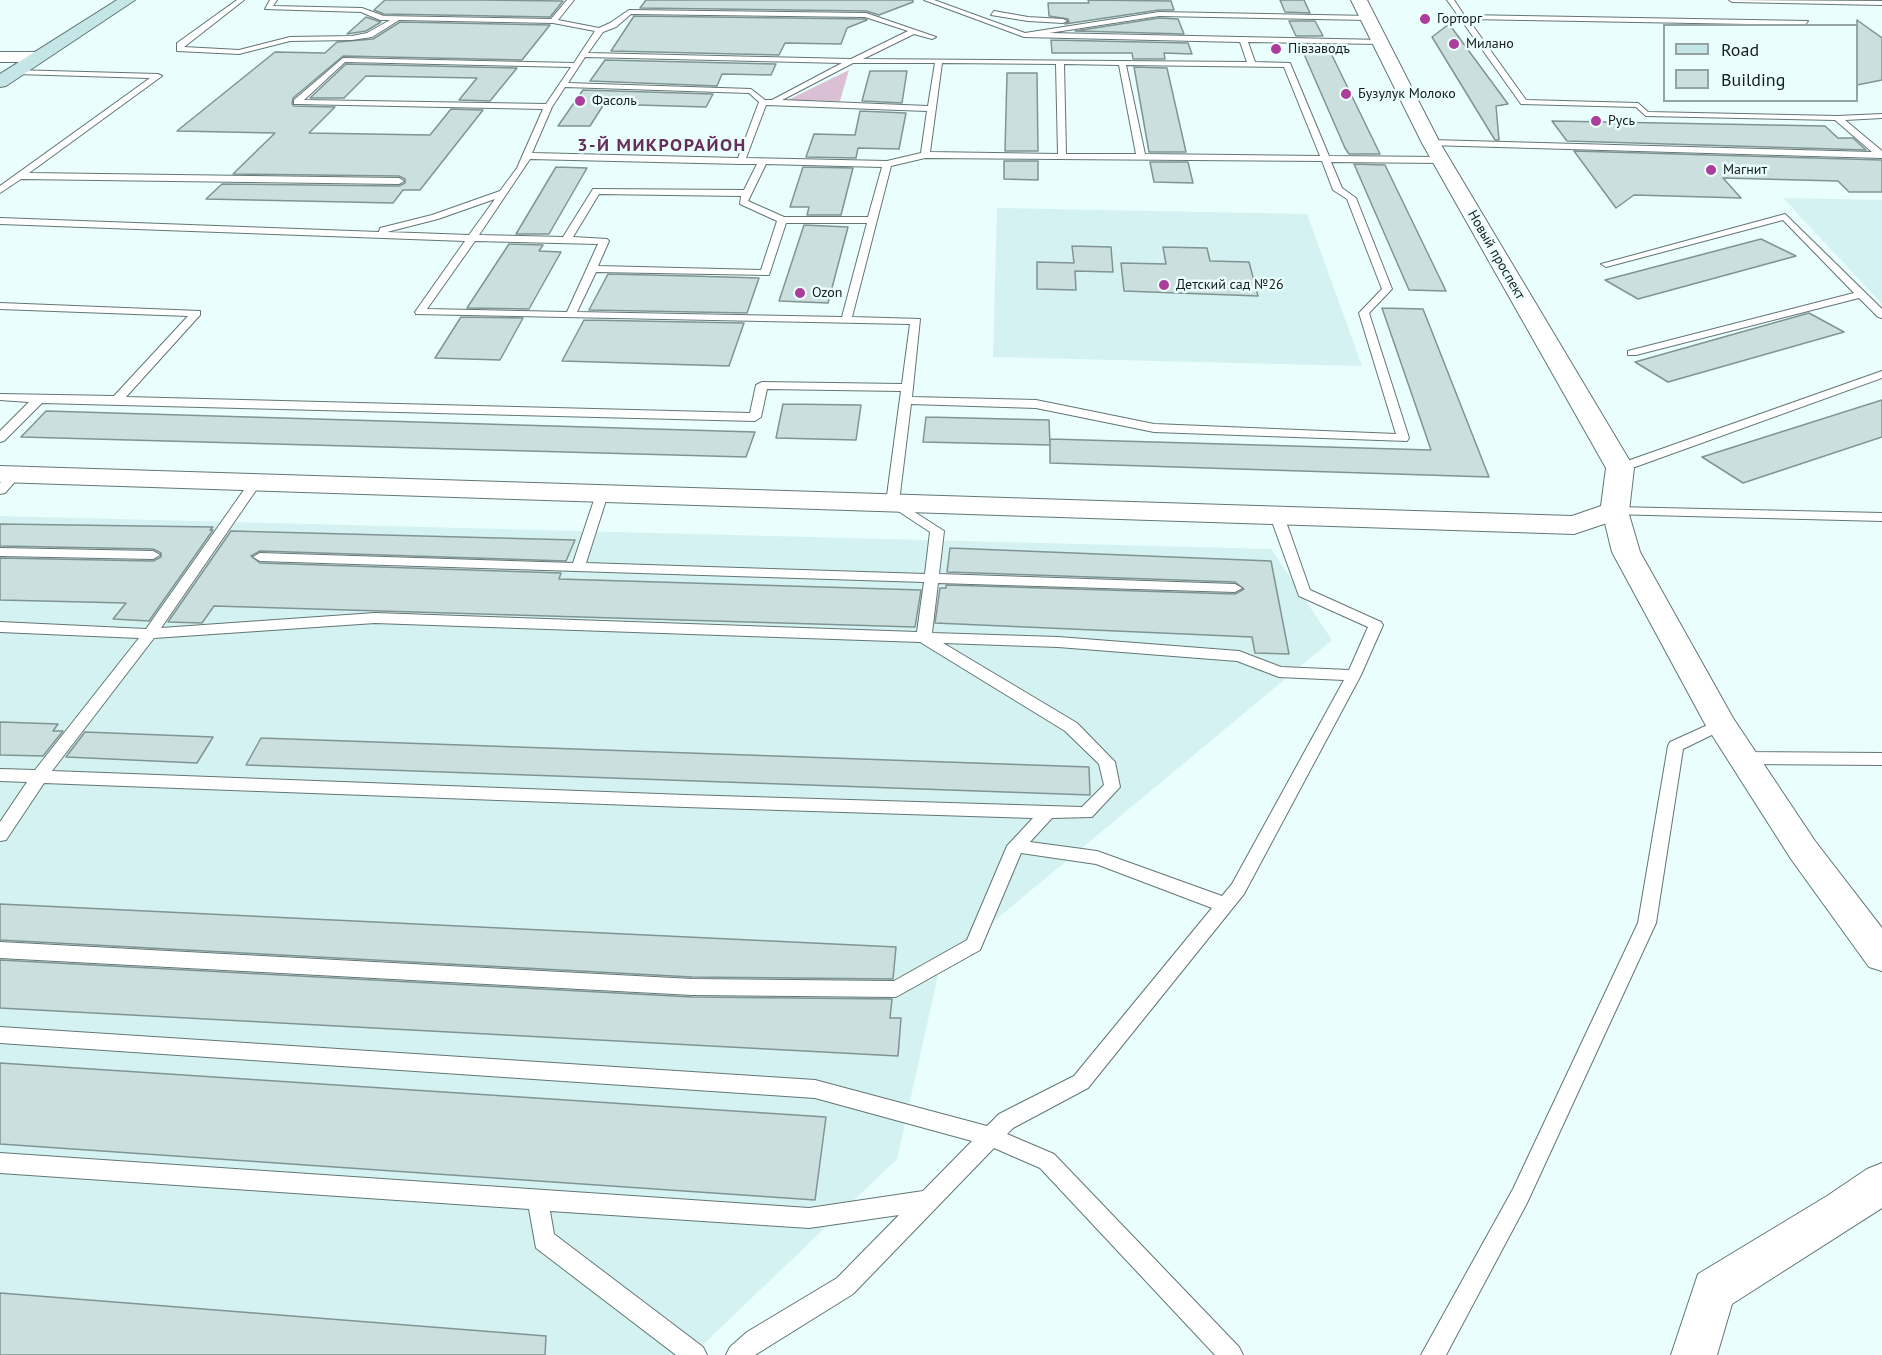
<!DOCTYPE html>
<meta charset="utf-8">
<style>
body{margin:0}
#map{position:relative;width:1882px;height:1355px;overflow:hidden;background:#e9fefd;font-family:"PT Sans",sans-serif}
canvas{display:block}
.legend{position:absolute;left:1663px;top:24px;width:195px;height:78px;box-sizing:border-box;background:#e9fefd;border:2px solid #95a4a3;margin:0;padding:8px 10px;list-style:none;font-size:18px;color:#161d1d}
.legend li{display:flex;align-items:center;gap:12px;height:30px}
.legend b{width:30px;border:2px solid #95a4a3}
</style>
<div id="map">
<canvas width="1882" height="1355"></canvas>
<ul class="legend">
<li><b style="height:8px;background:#c4e6e6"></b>Road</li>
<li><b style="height:16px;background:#cbdfde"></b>Building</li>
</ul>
</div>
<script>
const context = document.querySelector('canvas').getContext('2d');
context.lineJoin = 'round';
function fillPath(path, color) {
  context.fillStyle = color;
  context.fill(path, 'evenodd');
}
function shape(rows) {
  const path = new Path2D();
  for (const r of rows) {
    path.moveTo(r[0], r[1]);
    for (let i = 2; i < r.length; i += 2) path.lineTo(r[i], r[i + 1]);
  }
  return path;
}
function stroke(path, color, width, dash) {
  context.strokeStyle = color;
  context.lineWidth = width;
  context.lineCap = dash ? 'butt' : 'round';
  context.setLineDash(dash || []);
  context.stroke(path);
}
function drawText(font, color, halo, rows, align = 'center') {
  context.font = font + ' "PT Sans",sans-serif';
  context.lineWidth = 5;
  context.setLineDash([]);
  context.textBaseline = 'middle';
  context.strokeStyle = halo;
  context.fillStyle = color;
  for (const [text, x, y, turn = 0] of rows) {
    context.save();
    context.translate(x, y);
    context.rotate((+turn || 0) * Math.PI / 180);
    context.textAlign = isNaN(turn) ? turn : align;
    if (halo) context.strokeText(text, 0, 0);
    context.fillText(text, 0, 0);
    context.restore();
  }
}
fillPath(shape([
 [1783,198,1882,200,1882,304],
 [997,208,1307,214,1362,366,993,357],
 [0,516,1271,549,1332,640,940,966,897,1159,692,1355,0,1355]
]), '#d3f2f1');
fillPath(shape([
 [849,70,840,101,788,100]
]), '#dbbfd4');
const building = shape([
 [385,0,480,0,563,1,550,17,384,14,374,10,385,0],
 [646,0,913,0,913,2,879,15,866,11,640,8,646,0],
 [1088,0,1171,1,1174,10,1159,10,1065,24,1069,22,1068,19,1049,16,1048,3,1089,3,1088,0],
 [1280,0,1304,0,1310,13,1285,12,1280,0],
 [634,16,865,19,867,20,847,28,841,44,785,43,779,55,611,51,634,16],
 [366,17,381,22,366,31,347,34,366,17],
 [1159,18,1178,19,1184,34,1075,31,1159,18],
 [1857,20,1882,38,1882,80,1857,85,1857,20],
 [1289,21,1315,21,1323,36,1296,36,1289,21],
 [400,22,550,25,522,60,343,56,293,98,292,104,294,106,335,107,309,133,430,135,451,109,483,110,420,190,403,190,393,203,206,199,222,184,399,186,405,183,405,179,399,176,233,174,275,133,177,131,275,52,325,53,337,42,373,39,400,22],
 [1449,24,1508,104,1496,106,1499,140,1495,140,1432,37,1449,24],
 [1051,40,1188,43,1192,54,1164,53,1165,59,1133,59,1132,53,1052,53,1051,40],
 [1300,45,1327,45,1380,154,1349,154,1345,148,1300,45],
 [605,60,776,64,771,75,722,74,717,86,590,81,605,60],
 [346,64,517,68,490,101,459,100,477,78,366,76,344,98,310,98,346,64],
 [1134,67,1167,68,1186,152,1149,152,1134,67],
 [870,71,907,71,902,103,862,101,870,71],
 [1007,73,1037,73,1038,151,1005,151,1007,73],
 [583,90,713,94,706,107,604,104,590,126,558,126,583,90],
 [860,111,906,113,899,149,858,148,856,158,806,157,814,134,855,135,860,111],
 [1552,121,1825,126,1838,138,1853,138,1866,150,1567,141,1552,121],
 [1574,151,1882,160,1882,192,1849,192,1838,181,1723,178,1741,198,1634,195,1616,208,1574,151],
 [1004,161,1038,161,1038,180,1004,179,1004,161],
 [1150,162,1188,162,1193,183,1154,182,1150,162],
 [1354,164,1385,165,1446,291,1409,290,1354,164],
 [556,167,587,168,549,234,516,234,556,167],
 [803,167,853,168,841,215,807,215,809,207,790,207,803,167],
 [804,225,848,227,828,303,779,301,804,225],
 [1761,239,1796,256,1638,299,1605,280,1761,239],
 [509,244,543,245,539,251,561,252,529,309,467,308,509,244],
 [1072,246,1111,247,1113,272,1075,271,1076,290,1037,289,1037,262,1074,263,1072,246],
 [1163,247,1207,248,1210,261,1249,262,1258,296,1124,291,1121,263,1166,264,1163,247],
 [608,274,692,276,759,278,747,313,589,310,608,274],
 [1382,308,1423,309,1489,477,1050,463,1050,439,1431,450,1382,308],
 [1809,313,1844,332,1668,382,1635,362,1809,313],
 [461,317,523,318,500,360,435,358,461,317],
 [584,320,744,323,729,366,562,361,584,320],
 [1882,400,1882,437,1743,483,1702,457,1882,400],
 [783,404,861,405,856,440,776,438,783,404],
 [46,411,755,432,746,457,21,437,46,411],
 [926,417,1049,420,1050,445,923,442,926,417],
 [0,524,213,527,210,530,213,530,149,621,113,619,126,603,0,600,0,558,153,561,161,557,161,553,153,549,0,546,0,524],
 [231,531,575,540,566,561,260,551,251,556,260,563,561,573,559,579,921,590,915,627,214,606,202,623,168,622,231,531],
 [950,548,1271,561,1289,654,1255,653,1252,637,935,623,940,588,946,588,946,585,1235,594,1244,589,1235,582,947,572,950,548],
 [0,722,58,724,53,731,63,731,43,756,0,755,0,722],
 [85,732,213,737,197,763,66,757,85,732],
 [261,738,1089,767,1090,795,246,765,261,738],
 [0,904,896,947,893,979,692,977,0,940,0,904],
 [0,960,692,997,892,999,890,1018,901,1018,898,1056,0,1008,0,960],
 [0,1063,826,1117,815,1200,0,1144,0,1063],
 [0,1293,546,1336,545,1355,0,1355,0,1293]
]);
fillPath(building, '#cbdfde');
stroke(building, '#809493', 1.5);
const service = shape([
 [237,0,244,0,184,47,239,50,290,37,352,36,367,33,390,20,380,20,361,12,265,9,270,0,277,0,273,6,362,8,384,16,551,19,567,0,574,0,558,20,599,28,610,23,629,10,866,13,936,37,932,39,914,34,863,59,1247,62,1240,42,1024,37,924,0,934,0,1025,33,1159,12,1371,16,1368,20,1159,16,1049,33,1383,40,1380,44,1248,42,1255,62,1290,63,1329,156,1441,157,1445,160,1441,163,1331,162,1342,188,1356,198,1392,289,1369,313,1409,438,1407,441,1154,432,1036,408,911,404,899,502,944,531,939,574,1235,584,1242,588,1235,592,938,583,932,633,1058,637,1239,651,1281,667,1349,670,1368,627,1299,596,1270,516,1277,512,1284,516,1310,590,1381,622,1383,625,1361,675,1244,894,1088,1088,1013,1128,1007,1134,1054,1154,1239,1347,1243,1355,1215,1355,1040,1168,994,1148,853,1294,755,1355,726,1355,730,1347,747,1332,837,1278,899,1215,809,1228,550,1211,554,1234,703,1347,707,1355,676,1355,536,1248,529,1209,0,1173,0,1153,809,1208,923,1191,972,1141,815,1098,0,1043,0,1027,815,1080,987,1126,999,1114,1074,1076,1212,908,1096,864,1021,853,980,950,896,997,692,995,0,958,0,942,692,979,894,981,967,940,1007,846,1033,818,685,807,44,783,6,840,0,841,0,822,27,782,0,781,0,769,35,770,139,638,0,632,0,622,146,629,251,480,255,479,261,483,161,628,375,613,917,632,924,582,260,561,253,557,260,553,573,563,596,494,602,490,608,494,586,563,925,574,930,532,886,503,901,391,767,389,761,417,755,421,42,403,4,441,0,442,0,431,29,402,0,400,0,394,114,396,188,316,0,309,0,303,200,311,200,315,126,397,750,413,756,385,762,382,902,384,910,324,416,314,415,312,465,241,0,224,0,218,379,232,380,228,432,215,500,191,517,168,543,109,297,104,294,104,294,100,343,58,574,63,595,31,553,23,399,20,372,37,352,40,290,41,239,54,177,51,177,43,237,0],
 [631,14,865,17,908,31,851,59,588,53,603,32,616,27,631,14],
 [585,57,842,63,772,100,765,100,751,89,568,83,585,57],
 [345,62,571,67,546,104,304,100,345,62],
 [853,63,935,63,928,106,782,100,853,63],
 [942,63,1056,64,1058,154,930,152,942,63],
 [1064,64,1119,65,1136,154,1066,154,1064,64],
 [1126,65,1284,67,1320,156,1145,154,1126,65],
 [565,87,749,93,759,102,738,158,532,153,552,107,565,87],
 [766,105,927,111,921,153,887,161,746,158,766,105],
 [925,158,1322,161,1333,190,1347,199,1382,289,1359,313,1396,434,1154,424,1036,400,912,397,920,319,852,317,891,166,925,158],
 [530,159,741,164,757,164,744,190,593,189,563,237,479,235,530,159],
 [766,164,882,167,868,217,784,217,748,201,766,164],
 [599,194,741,196,740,204,777,221,761,270,598,266,609,241,607,239,573,237,599,194],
 [495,199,469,235,387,232,438,219,495,199],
 [786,223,867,223,842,317,577,312,596,272,769,275,786,223],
 [475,241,598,244,567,312,427,309,475,241],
 [375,623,920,642,1065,731,1099,764,1104,785,1082,807,685,795,52,771,154,638,375,623],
 [943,643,1058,647,1237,661,1279,677,1344,680,1232,884,1222,896,1097,851,1030,842,1052,818,1092,817,1120,787,1115,762,1077,723,943,643],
 [1447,0,1454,0,1464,15,1808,21,1805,25,1468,19,1526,100,1638,103,1648,112,1837,116,1882,114,1882,118,1845,120,1882,151,1882,158,1428,145,1428,141,1431,140,1872,152,1835,120,1646,116,1636,107,1521,104,1447,0],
 [1729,0,1882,1,1882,5,1732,2,1729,0],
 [994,11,1028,17,1063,19,1067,21,1063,23,1028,21,991,15,994,11],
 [13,70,158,74,162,76,29,173,399,178,404,181,399,184,21,179,0,193,0,186,150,78,16,74,13,74,13,70],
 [1785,214,1882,309,1882,318,1878,317,1859,298,1636,355,1628,355,1628,351,1854,293,1783,220,1606,267,1601,264,1785,214],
 [1882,371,1882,378,1624,471,1620,472,1614,468,1616,465,1882,371],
 [15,471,21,475,5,493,0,494,0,483,11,472,15,471],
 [1615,507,1882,513,1882,521,1610,514,1608,511,1615,507],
 [0,548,153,551,160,555,153,559,0,556,0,548],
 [1721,719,1726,720,1729,724,1726,728,1683,749,1656,923,1527,1203,1446,1355,1421,1355,1513,1189,1638,923,1668,746,1670,742,1721,719],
 [1745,752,1882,753,1882,765,1745,764,1739,762,1737,758,1739,754,1745,752]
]);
const minor = shape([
 [0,52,38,52,46,57,38,62,0,62,0,52],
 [1615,503,1624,505,1628,511,1640,552,1733,718,1815,841,1882,928,1882,971,1869,967,1791,859,1705,724,1612,552,1602,511,1606,505,1615,503],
 [1882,1163,1882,1208,1732,1304,1717,1355,1671,1355,1698,1274,1827,1196,1867,1169,1882,1163]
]);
const tertiary = shape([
 [1351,0,1367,0,1440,143,1634,468,1629,511,1625,517,1574,534,0,482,0,466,1572,516,1601,506,1606,468,1422,143,1351,0]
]);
const secondary = shape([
 [117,0,135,0,6,86,0,87,0,74,117,0]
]);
stroke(service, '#637675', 2);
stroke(minor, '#637675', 2);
stroke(tertiary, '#637675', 2);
stroke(secondary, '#637675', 2);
fillPath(service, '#fff');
fillPath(minor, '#fff');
fillPath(tertiary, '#fff');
fillPath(secondary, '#c4e6e6');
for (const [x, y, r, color] of [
 [1425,19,6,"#ad3d9a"],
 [1454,44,6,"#ad3d9a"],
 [1276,49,6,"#ad3d9a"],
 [1346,94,6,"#ad3d9a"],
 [580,101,6,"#ad3d9a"],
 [1596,121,6,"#ad3d9a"],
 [1711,170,6,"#ad3d9a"],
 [1164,285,6,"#ad3d9a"],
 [800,293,6,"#ad3d9a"]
]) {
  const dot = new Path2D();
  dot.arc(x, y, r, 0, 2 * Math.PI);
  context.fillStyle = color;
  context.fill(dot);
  stroke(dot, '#e9fefd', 2);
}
drawText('14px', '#161d1d', '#e9fefd', [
 ["Горторг",1437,19],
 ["Милано",1466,44],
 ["Півзаводъ",1288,49],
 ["Бузулук Молоко",1358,94],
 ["Фасоль",592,101],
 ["Русь",1608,121],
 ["Магнит",1723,170],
 ["Детский сад №26",1176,285],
 ["Ozon",812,293]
], 'left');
drawText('14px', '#161d1d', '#e9fefd', [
 ["Новый проспект",1496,255,60]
]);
context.letterSpacing = '1.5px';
drawText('bold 18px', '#662f5b', '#e9fefd', [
 ["3-Й МИКРОРАЙОН",662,146]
]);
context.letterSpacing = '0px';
</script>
